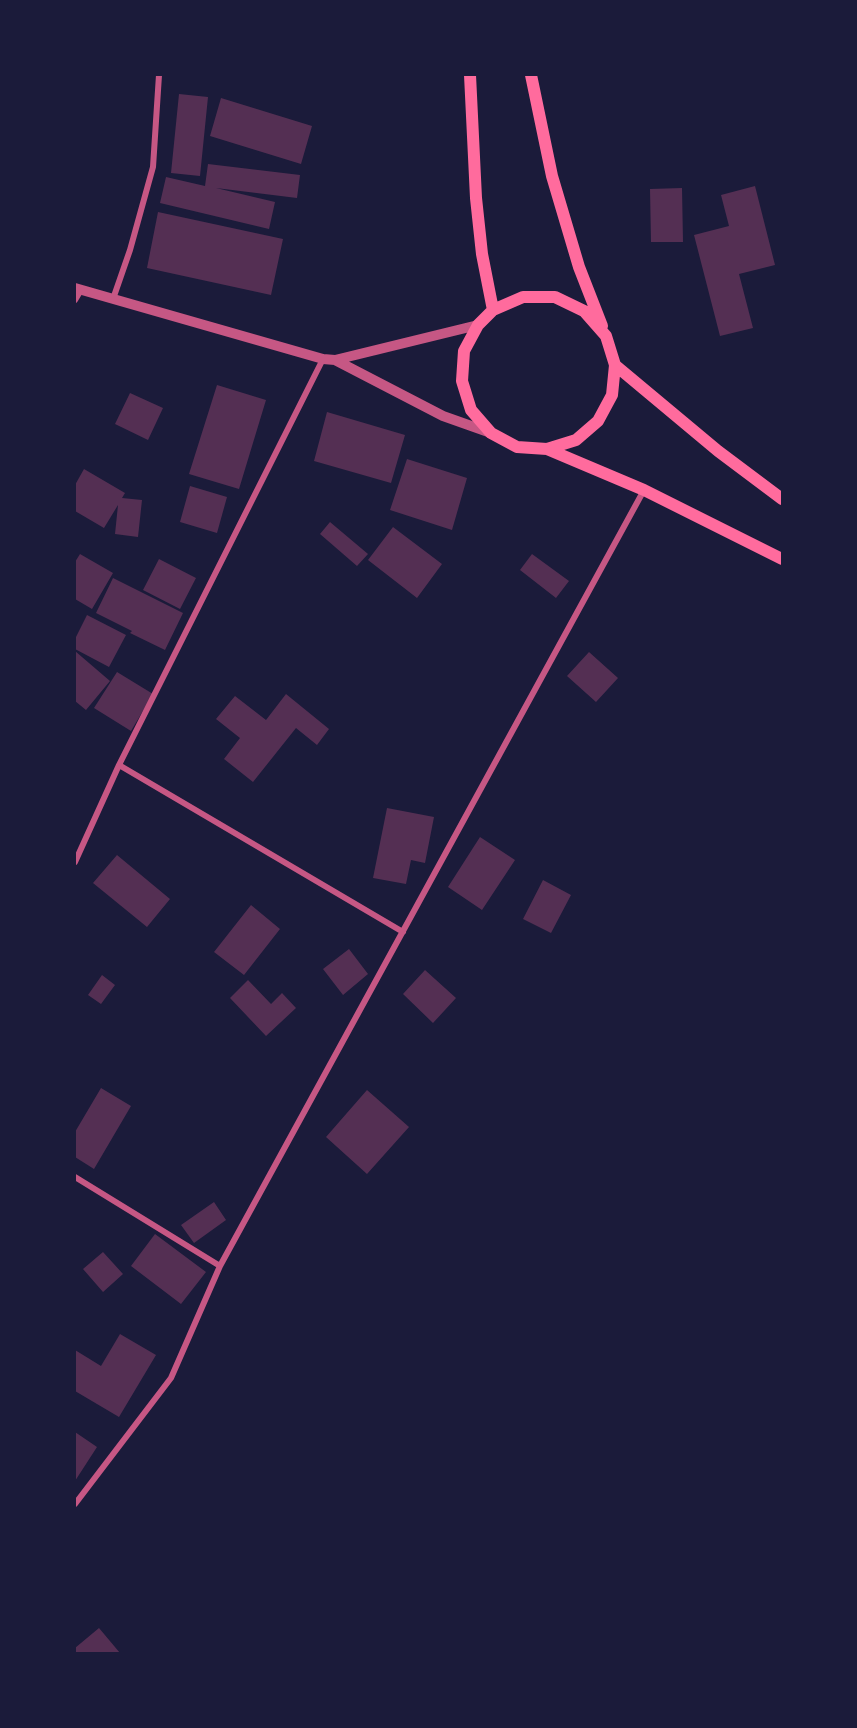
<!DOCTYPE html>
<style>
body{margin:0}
#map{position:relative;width:857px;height:1728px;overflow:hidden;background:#1b1b3a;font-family:Ubuntu,sans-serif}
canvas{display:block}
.frame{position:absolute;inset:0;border:76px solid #1b1b3a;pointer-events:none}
</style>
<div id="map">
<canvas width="857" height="1728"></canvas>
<div class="frame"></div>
</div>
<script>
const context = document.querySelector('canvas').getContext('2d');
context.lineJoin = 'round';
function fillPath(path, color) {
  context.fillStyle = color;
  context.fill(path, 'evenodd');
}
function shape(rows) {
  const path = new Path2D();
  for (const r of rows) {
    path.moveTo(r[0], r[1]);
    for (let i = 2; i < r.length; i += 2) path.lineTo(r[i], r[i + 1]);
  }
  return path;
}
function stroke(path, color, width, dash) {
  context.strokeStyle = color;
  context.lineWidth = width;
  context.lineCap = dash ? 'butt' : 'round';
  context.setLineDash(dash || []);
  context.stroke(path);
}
fillPath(shape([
 [179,94,208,97,200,176,171,173],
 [221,98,312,126,301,164,210,136],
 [208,164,300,175,297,198,216,188,275,202,269,229,160,203,166,177,205,186],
 [755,186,775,265,739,274,753,328,720,336,694,235,729,226,721,195],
 [682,188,683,242,651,242,650,189],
 [158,212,283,239,271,295,147,268],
 [217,385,266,400,239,489,189,474],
 [130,393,163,408,148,440,115,424],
 [327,412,405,435,391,483,314,461],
 [407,459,467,478,452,530,390,510],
 [84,469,125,493,122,498,142,500,138,537,115,534,118,505,104,528,75,511,75,485],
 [190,486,227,497,217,533,180,522],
 [330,522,368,554,357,566,320,534],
 [393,527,442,564,417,598,368,560],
 [80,554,113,573,92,609,75,599,75,562],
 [532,554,569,581,556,598,520,570],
 [159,559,196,578,180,609,143,590],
 [113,578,183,613,165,650,130,633,132,631,96,613],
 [87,615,126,635,109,667,75,649,75,639],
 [75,651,110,681,86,710,75,701],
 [589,652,618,678,596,702,567,676],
 [117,672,153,694,131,731,94,708],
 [286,694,329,729,317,745,296,728,253,782,224,759,240,738,216,719,235,696,266,720],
 [387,808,434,817,425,863,411,860,406,884,373,878],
 [480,837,515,860,482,910,448,887],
 [117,855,170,899,147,927,93,883],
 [543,880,571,895,551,933,523,919],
 [251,905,280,929,244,975,214,952],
 [349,949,368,974,343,995,323,969],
 [425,970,456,998,433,1023,403,994],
 [102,975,115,985,101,1004,88,995],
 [248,980,271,1004,282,993,296,1008,266,1036,230,998],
 [101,1088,131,1106,94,1169,75,1157,75,1132],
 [367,1090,409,1127,367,1174,326,1137],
 [214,1202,226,1220,194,1243,181,1225],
 [155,1234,206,1272,181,1304,131,1266],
 [103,1252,123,1274,103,1292,83,1269],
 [120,1334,156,1355,119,1417,75,1391,75,1350,101,1366],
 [75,1432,97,1447,75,1481],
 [99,1628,120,1653,75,1653,75,1648]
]), '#542f53');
stroke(shape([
 [113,299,130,250,153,167,159,75],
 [75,300,81,290],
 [119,765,403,932],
 [75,862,119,765,323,359],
 [75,1177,220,1266],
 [75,1504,171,1378,220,1266,644,490]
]), '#c65784', 6);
stroke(shape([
 [75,288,323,359,335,360,478,325],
 [335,360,443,416,491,433]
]), '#c65784', 10);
stroke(shape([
 [470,75,476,198,482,254,493,310],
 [531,75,552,176,579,267,602,326],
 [615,365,718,451,782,499],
 [547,449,576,440,598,421,612,395,615,365,606,336,584,311,555,297,523,297,493,310,478,325,464,351,462,381,471,410,491,433,517,447,547,449,644,490,782,559]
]), '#ff6b9d', 12);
</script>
